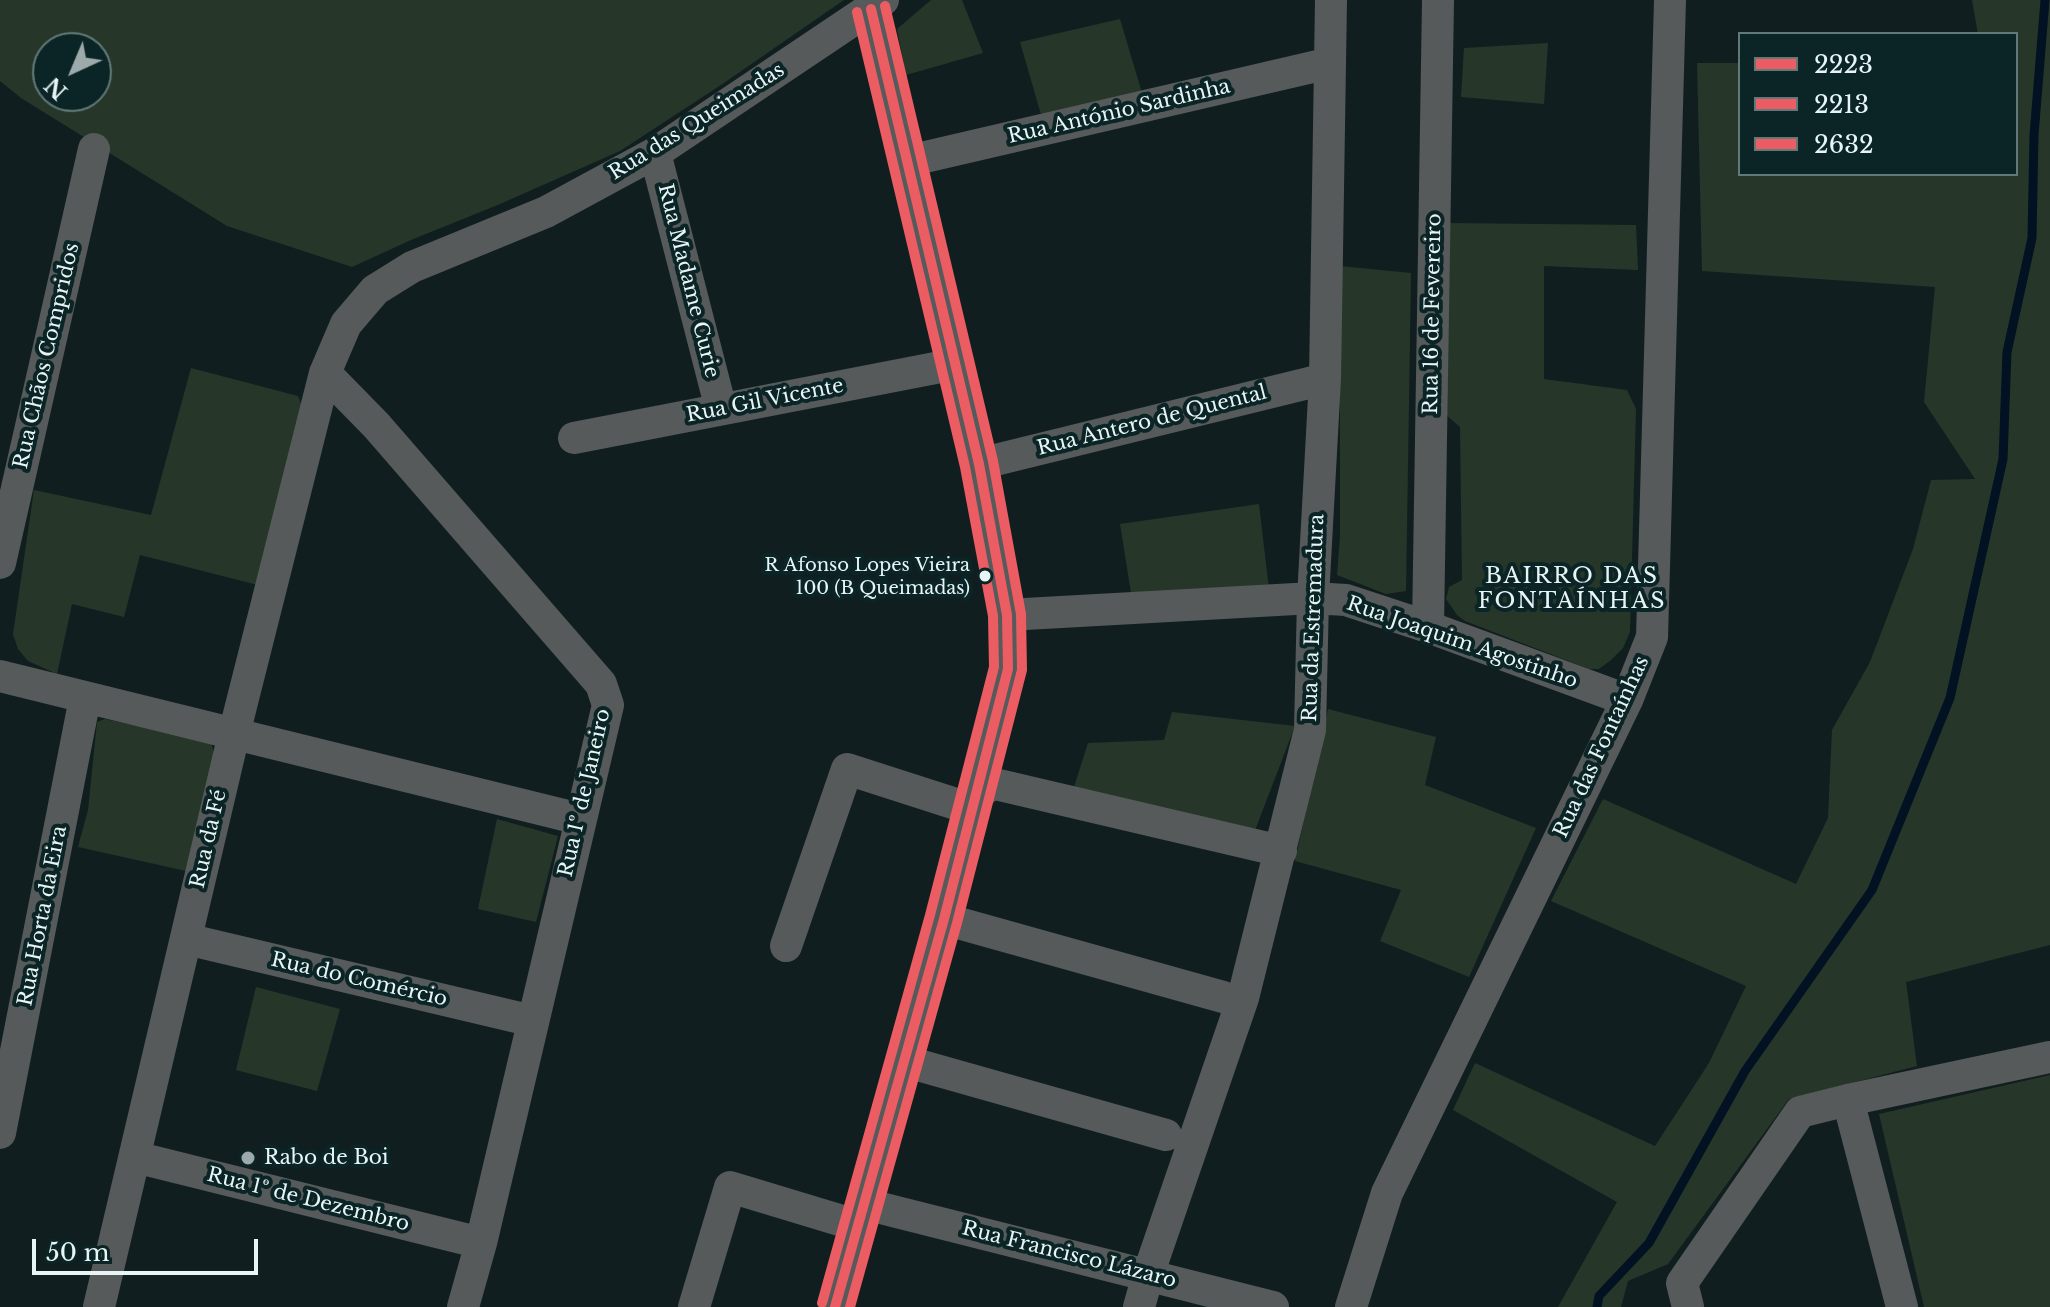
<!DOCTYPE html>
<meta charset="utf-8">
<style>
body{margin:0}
#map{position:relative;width:2050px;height:1307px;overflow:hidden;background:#111e1f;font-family:"Libre Baskerville",serif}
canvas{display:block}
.legend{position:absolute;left:1738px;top:32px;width:280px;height:144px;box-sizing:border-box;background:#0b2425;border:2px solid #637879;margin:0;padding:10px 14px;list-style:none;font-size:24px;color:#e7f5f6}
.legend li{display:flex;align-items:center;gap:16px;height:40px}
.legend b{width:40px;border:2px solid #637879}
.north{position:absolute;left:32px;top:32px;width:80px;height:80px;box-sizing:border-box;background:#0b2425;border:2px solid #637879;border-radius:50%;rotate:224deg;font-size:22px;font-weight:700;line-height:32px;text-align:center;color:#e7f5f6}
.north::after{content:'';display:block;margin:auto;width:28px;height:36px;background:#9caaab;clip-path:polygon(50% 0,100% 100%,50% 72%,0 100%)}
.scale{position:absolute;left:32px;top:1239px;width:226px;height:36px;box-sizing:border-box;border:4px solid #e7f5f6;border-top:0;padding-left:10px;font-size:24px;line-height:28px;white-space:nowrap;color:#e7f5f6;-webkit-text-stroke:6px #0b2425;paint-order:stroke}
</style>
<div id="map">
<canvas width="2050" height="1307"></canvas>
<ul class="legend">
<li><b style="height:10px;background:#eb5d62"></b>2223</li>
<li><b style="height:10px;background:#eb5d62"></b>2213</li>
<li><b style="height:10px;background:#eb5d62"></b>2632</li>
</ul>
<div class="north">N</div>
<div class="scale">50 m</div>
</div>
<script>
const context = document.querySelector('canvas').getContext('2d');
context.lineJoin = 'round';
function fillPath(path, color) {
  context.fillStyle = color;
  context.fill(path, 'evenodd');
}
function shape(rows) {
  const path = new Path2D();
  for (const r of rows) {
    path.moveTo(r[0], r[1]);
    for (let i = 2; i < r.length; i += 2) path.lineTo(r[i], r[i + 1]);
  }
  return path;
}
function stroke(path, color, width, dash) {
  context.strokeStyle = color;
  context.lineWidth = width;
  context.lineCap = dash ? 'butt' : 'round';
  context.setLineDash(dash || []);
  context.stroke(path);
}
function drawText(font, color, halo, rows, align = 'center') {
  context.font = font + ' "Libre Baskerville",serif';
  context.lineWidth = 8;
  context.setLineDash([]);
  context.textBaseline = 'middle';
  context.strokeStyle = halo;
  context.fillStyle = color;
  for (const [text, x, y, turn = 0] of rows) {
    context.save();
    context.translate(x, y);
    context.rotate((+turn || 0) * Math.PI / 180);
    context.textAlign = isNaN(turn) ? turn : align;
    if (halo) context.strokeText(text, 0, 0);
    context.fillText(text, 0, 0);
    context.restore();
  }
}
fillPath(shape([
 [0,0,844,0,721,85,620,151,500,204,411,240,352,267,227,226,21,98,0,81],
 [48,48,96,48,96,96,48,96],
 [931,0,962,0,983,53,906,75,897,29],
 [1972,0,2050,0,2050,945,1906,982,1917,1066,1789,1099,1668,1264,1628,1281,1621,1307,1558,1307,1617,1202,1453,1110,1475,1063,1655,1146,1709,1063,1746,986,1551,901,1603,799,1796,884,1828,818,1832,730,1870,662,1913,549,1931,480,1975,479,1924,402,1935,287,1702,271,1697,63,1740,63,1740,174,2016,174,2016,34,1978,34],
 [1120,19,1142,93,1042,118,1020,42],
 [1548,43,1544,104,1461,97,1464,48],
 [1444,223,1636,225,1638,270,1544,266,1544,379,1627,390,1636,409,1630,632,1623,648,1611,660,1599,669,1589,669,1465,621,1457,615,1446,599,1449,587,1462,580,1460,427,1446,415],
 [1340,266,1411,273,1406,591,1386,594,1337,575,1340,537],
 [191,368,298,396,302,406,258,585,140,555,124,617,72,604,57,674,28,661,18,649,13,634,34,490,151,515],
 [1259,504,1269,590,1132,599,1120,524],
 [1328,709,1436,737,1425,785,1536,828,1469,977,1380,941,1401,890,1295,861],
 [1172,712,1295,726,1254,833,1074,787,1088,743,1164,740],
 [105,719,211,742,214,753,186,871,78,847,88,810,97,722],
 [497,819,558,836,536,922,478,909],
 [256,987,340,1009,317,1091,236,1070],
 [2050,1075,2050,1307,1924,1307,1879,1114]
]), '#26372a');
stroke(shape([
 [1597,1307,1599,1296,1649,1243,1745,1071,1872,890,1950,698,2003,459,2007,352,2032,238,2034,135,2045,0]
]), '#021222', 9);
stroke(shape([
 [655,153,721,409],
 [908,161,1330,63],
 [325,373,376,425,601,684,608,705,481,1243,463,1307],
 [574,438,956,364],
 [979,464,1325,379],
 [0,563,94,149],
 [1007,615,1313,598,1346,600,1428,627,1627,700],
 [1428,627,1438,0],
 [0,676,580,819],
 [944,919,1223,997],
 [186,939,533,1021],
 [786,946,847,769,959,805,966,803,990,785,995,784,1281,851],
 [904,1061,1166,1135],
 [1848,1100,1902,1307],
 [0,1133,85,698],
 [135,1157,481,1243],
 [865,1204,1273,1307],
 [99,1307,234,734,325,373,346,324,375,290,412,267,546,212,655,153,883,0],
 [694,1307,730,1187,859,1226],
 [835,1307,944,919,1008,669,1007,615,979,464,871,9],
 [1139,1307,1148,1275,1243,998,1310,730,1313,598,1325,379,1331,0],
 [1351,1307,1387,1193,1627,700,1652,637,1670,0],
 [1688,1307,1682,1283,1800,1112,1848,1100,2050,1057]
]), '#565a5a', 32);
stroke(shape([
 [835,1307,944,919,1008,669,1007,615,979,464,871,9]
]), '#eb5d62', 10);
stroke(shape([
 [850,1307,957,923,1022,670,1021,614,993,461,885,6]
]), '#eb5d62', 10);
stroke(shape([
 [822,1303,930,915,994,667,993,616,965,467,857,12]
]), '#eb5d62', 10);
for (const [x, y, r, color] of [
 [985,576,7,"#e7f5f6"],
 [248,1158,8,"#9caaab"]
]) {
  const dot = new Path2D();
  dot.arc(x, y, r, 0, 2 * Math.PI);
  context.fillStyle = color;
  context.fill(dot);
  stroke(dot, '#0b2425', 3);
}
drawText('18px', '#e7f5f6', '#0b2425', [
 ["R Afonso Lopes Vieira",970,566],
 ["100 (B Queimadas)",970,589]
], 'right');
drawText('20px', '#e7f5f6', '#0b2425', [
 ["Rua António Sardinha",1119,112,-13],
 ["Rua das Queimadas",697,122,-32],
 ["Rua Madame Curie",688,281,76],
 ["Rua 16 de Fevereiro",1433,314,-89],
 ["Rua Chãos Compridos",47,356,-77],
 ["Rua Gil Vicente",765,401,-11],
 ["Rua Antero de Quental",1152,421,-14],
 ["Rua da Estremadura",1314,618,-88],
 ["Rua Joaquim Agostinho",1462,643,19],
 ["Rua das Fontaínhas",1602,747,-65],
 ["Rua 1º de Janeiro",585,793,-77],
 ["Rua da Fé",209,839,-77],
 ["Rua Horta da Eira",43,916,-79],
 ["Rua do Comércio",359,980,13],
 ["Rua 1º de Dezembro",308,1200,14],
 ["Rua Francisco Lázaro",1069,1255,14]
]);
drawText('20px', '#e7f5f6', '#0b2425', [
 ["Rabo de Boi",264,1158]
], 'left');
context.letterSpacing = '2px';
drawText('22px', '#e7f5f6', '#0b2425', [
 ["BAIRRO DAS",1572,577],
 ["FONTAÍNHAS",1572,602]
]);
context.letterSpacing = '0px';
</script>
